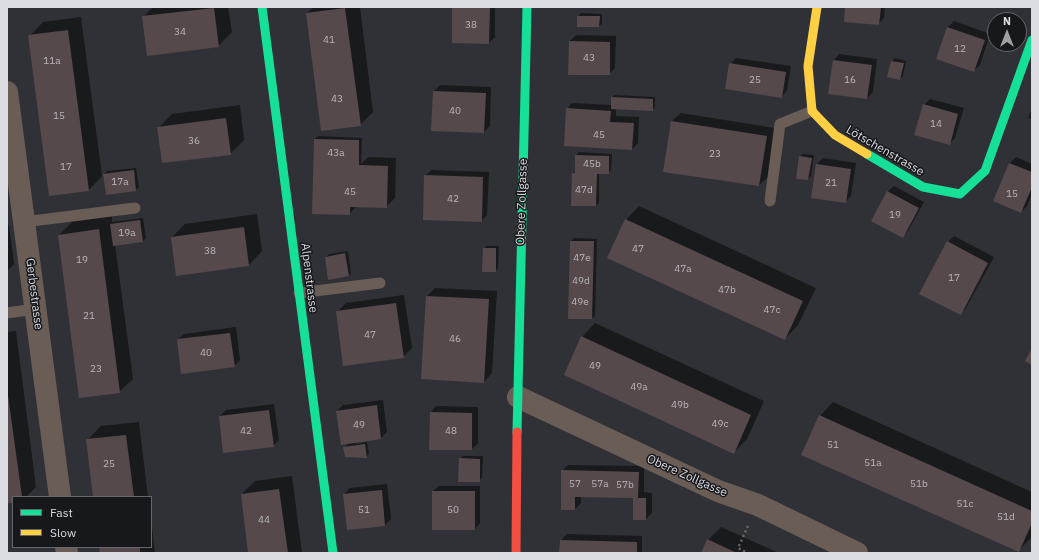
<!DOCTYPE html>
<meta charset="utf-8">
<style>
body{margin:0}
#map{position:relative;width:1039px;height:560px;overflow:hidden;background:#303136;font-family:"IBM Plex Sans",sans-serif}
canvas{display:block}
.frame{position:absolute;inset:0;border:8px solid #dbdce2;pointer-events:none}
.legend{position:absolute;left:12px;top:496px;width:140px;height:52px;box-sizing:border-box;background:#17181c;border:1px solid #65666b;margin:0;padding:5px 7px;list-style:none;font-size:12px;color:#dbdce2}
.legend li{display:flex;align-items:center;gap:8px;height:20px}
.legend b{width:20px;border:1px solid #65666b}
.north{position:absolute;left:987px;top:12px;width:40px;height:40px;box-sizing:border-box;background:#17181c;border:1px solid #65666b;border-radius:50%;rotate:0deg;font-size:11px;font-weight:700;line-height:16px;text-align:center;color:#dbdce2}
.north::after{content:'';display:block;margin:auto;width:14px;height:18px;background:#9fa0a6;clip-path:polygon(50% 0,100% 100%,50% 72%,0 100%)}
</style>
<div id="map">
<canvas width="1039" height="560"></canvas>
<div class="frame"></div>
<ul class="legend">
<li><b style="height:5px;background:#16e098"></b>Fast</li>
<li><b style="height:5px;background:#ffcf43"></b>Slow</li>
</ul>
<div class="north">N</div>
</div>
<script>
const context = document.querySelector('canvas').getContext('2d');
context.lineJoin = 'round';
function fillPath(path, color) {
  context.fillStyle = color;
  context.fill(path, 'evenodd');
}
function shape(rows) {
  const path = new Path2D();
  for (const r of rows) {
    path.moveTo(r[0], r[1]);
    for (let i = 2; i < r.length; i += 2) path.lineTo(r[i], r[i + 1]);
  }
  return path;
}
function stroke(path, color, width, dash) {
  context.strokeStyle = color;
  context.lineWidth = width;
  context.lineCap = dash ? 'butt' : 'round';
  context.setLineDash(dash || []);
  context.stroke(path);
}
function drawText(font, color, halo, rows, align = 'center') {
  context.font = font + ' "IBM Plex Sans",sans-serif';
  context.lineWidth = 3;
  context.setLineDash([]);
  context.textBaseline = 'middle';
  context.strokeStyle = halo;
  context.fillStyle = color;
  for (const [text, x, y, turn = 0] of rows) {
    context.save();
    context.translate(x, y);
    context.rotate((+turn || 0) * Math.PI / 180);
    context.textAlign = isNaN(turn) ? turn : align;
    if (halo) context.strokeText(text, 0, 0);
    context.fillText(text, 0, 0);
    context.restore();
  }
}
fillPath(shape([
 [153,7,228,7,232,32,218,46,143,17],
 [314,7,360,7,373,112,360,125,307,13],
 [453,7,495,7,495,37,489,43],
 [846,7,885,7,884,18,878,24],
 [581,13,602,14,602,24,599,26,578,26,578,16],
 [81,17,102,176,89,190,30,36,43,22],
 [954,21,990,34,980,65,974,70,937,58,948,27],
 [576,35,616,36,615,68,609,74,570,41],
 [839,54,877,59,873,92,867,98,834,60],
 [736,58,791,66,787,91,781,97,730,64],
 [895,58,906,61,903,76,900,79,888,76,892,61],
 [440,85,491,87,490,126,484,132,434,91],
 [615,95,655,97,655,107,652,110,616,108,616,116,639,117,638,143,632,149,567,109,572,103,612,105,612,97],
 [930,99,964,108,955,138,949,144,924,105],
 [240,105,244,140,230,154,159,127,172,114],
 [1032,108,1032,119,1028,118],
 [681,113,775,128,768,177,759,185,672,121],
 [318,136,362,138,361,164,368,157,396,158,395,198,386,207,357,206,349,214,315,139],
 [579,152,612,154,611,170,609,173,599,173,599,203,596,205,573,173,576,171,576,155],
 [803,154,814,155,811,176,808,179,800,156],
 [1016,157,1032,164,1032,194,1027,206,1021,212,994,201,1010,163],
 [823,158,856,163,851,196,845,202,817,164],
 [136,168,139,187,136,190,107,193,104,174,107,171],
 [431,170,489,172,487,215,481,221,425,176],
 [894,186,924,202,908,231,902,237,888,191],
 [639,206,816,288,798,325,785,339,626,220],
 [257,214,262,251,249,265,172,237,185,224],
 [112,216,112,222,143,218,146,238,143,241,115,244,133,379,119,392,59,235,72,222],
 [9,225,14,264,7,271,7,226],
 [954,236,994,257,966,308,961,314,948,242],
 [574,238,597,239,595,316,592,318,571,241],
 [486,246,499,246,498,268,496,271,484,249],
 [348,251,351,273,349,276,326,257,329,254],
 [435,288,497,291,492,373,484,382,427,296],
 [404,295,412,348,403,357,337,312,346,303],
 [595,323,764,401,747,439,733,453,582,337],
 [236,327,240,360,234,366,178,339,184,334],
 [16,331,36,487,26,497,13,497,13,502,7,502,7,332],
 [383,400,387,432,381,438,355,442,356,444,367,442,369,454,366,457,344,448,349,443,337,411,343,405],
 [833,402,1032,492,1032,537,1019,550,820,416],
 [274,404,279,440,273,446,220,416,226,410],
 [436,406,478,407,478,443,472,449,431,412],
 [139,422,148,497,94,497,87,440,101,426],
 [463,456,483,456,482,478,479,481,460,459],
 [568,465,644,466,644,492,652,493,652,513,646,519,634,497,581,496,581,503,575,509,562,471],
 [292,476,302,553,249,553,242,494,255,481],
 [387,484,391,519,385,525,344,494,350,488],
 [439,486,480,486,480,523,475,529,433,491],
 [151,518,155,553,101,553,100,547,151,547],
 [721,527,779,553,702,553,708,540],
 [567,534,642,536,642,553,560,553,561,540]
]), '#0007');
fillPath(shape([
 [452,7,490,7,489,44,452,43],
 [845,7,881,7,879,25,844,22],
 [214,8,219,47,147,56,142,16],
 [345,8,361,126,321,131,306,13],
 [577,16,600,16,599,27,577,27],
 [947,27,985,40,974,72,936,59],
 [68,30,89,191,49,196,28,35],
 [569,41,610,42,610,75,568,75],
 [833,60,872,65,867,99,828,94],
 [891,61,904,63,900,80,887,77],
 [729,63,786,72,782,98,725,89],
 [433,91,486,93,484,133,431,131],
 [611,97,653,99,653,111,611,109],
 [923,104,958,114,950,145,914,135],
 [566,108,611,111,610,122,634,123,632,150,564,146],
 [226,118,231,155,162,163,157,127],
 [671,121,767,136,759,186,663,172],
 [314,139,359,140,359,165,388,166,387,208,350,207,350,215,312,214],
 [575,155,609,156,609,174,597,174,596,206,571,206,572,173,575,173],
 [799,156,812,158,808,180,796,179],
 [1009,163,1032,172,1032,187,1021,213,993,201],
 [816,164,851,169,846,203,811,198],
 [134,170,136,191,106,195,103,174],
 [424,175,483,177,482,222,423,220],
 [887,191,919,208,903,238,871,221],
 [625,219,803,301,785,340,607,258],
 [140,220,143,242,113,246,110,224],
 [244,227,249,266,176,276,171,237],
 [99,229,120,393,79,398,58,235],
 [570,241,594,241,592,319,568,319],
 [947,241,988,263,961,315,919,294],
 [483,248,496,248,496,272,482,272],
 [345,253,349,276,328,280,325,257],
 [426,296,489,299,484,383,421,379],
 [396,303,404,358,343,366,336,311],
 [230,333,235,367,181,374,177,339],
 [581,336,751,415,734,454,564,375],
 [1032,348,1032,365,1025,361],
 [7,388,22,497,13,497,13,503,7,503],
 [377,405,381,439,341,445,336,411],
 [269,410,274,447,223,453,219,416],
 [430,412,472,413,472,450,429,450],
 [819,415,1032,511,1032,523,1019,552,801,455],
 [126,435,134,497,93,497,86,439],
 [365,444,367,458,345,457,343,447],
 [459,458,480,459,480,482,458,482],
 [561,470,639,472,638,498,646,498,646,520,633,520,633,498,575,497,575,510,561,510],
 [279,489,288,553,248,553,241,494],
 [382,490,385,526,347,530,343,494],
 [432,491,475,491,475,530,432,530],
 [707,539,737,553,701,553],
 [560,540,637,542,637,553,559,553],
 [99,547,140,547,140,553,100,553]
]), '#55494b');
stroke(shape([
 [748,526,738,548,748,553]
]), '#6d6763', 2.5, [2, 3]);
stroke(shape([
 [770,201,780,124,812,111],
 [24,222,135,208],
 [299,293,380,283],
 [7,313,35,309]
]), '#695d56', 11);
stroke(shape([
 [7,92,60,497],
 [518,397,718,491,758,505,857,553],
 [66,547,67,553]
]), '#695d56', 22);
stroke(shape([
 [262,7,333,553],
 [867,154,923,187,960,194,985,171,1032,40],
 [517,432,527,7]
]), '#16e098', 9);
stroke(shape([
 [817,7,808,66,812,111,835,135,867,154]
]), '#ffcf43', 9);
stroke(shape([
 [516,553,517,432]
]), '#f24e42', 9);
drawText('10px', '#bab7bc', null, [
 ["38",471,25],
 ["34",180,32],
 ["41",329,40],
 ["12",960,49],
 ["43",589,58],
 ["11a",52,61],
 ["25",755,80],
 ["16",850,80],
 ["43",337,99],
 ["40",455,111],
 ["15",59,116],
 ["14",936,124],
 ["45",599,135],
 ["36",194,141],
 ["43a",336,153],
 ["23",715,154],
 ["45b",592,164],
 ["17",66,167],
 ["17a",120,182],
 ["21",831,183],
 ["47d",584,190],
 ["45",350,192],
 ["15",1012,194],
 ["42",453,199],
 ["19",895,215],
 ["19a",127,233],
 ["47",638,249],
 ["38",210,251],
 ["47e",582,258],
 ["19",82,260],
 ["47a",683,269],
 ["17",954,278],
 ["49d",581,281],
 ["47b",727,290],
 ["49e",580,302],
 ["47c",772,310],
 ["21",89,316],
 ["47",370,335],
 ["46",455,339],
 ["40",206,353],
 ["49",595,366],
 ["23",96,369],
 ["49a",639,387],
 ["49b",680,405],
 ["49c",720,424],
 ["49",359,425],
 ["42",246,431],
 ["48",451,431],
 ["51",833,445],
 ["51a",873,463],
 ["25",109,464],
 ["57",575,484],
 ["57a",600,484],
 ["51b",919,484],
 ["57b",625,485],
 ["51c",965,504],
 ["51",364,510],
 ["50",453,510],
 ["51d",1006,517],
 ["44",264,520]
]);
drawText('12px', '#dbdce2', '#17181c', [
 ["Lötschenstrasse",885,151,30],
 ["Obere Zollgasse",522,202,-88],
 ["Alpenstrasse",309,278,83],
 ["Gerbestrasse",34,294,83],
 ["Obere Zollgasse",687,476,24]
]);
</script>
